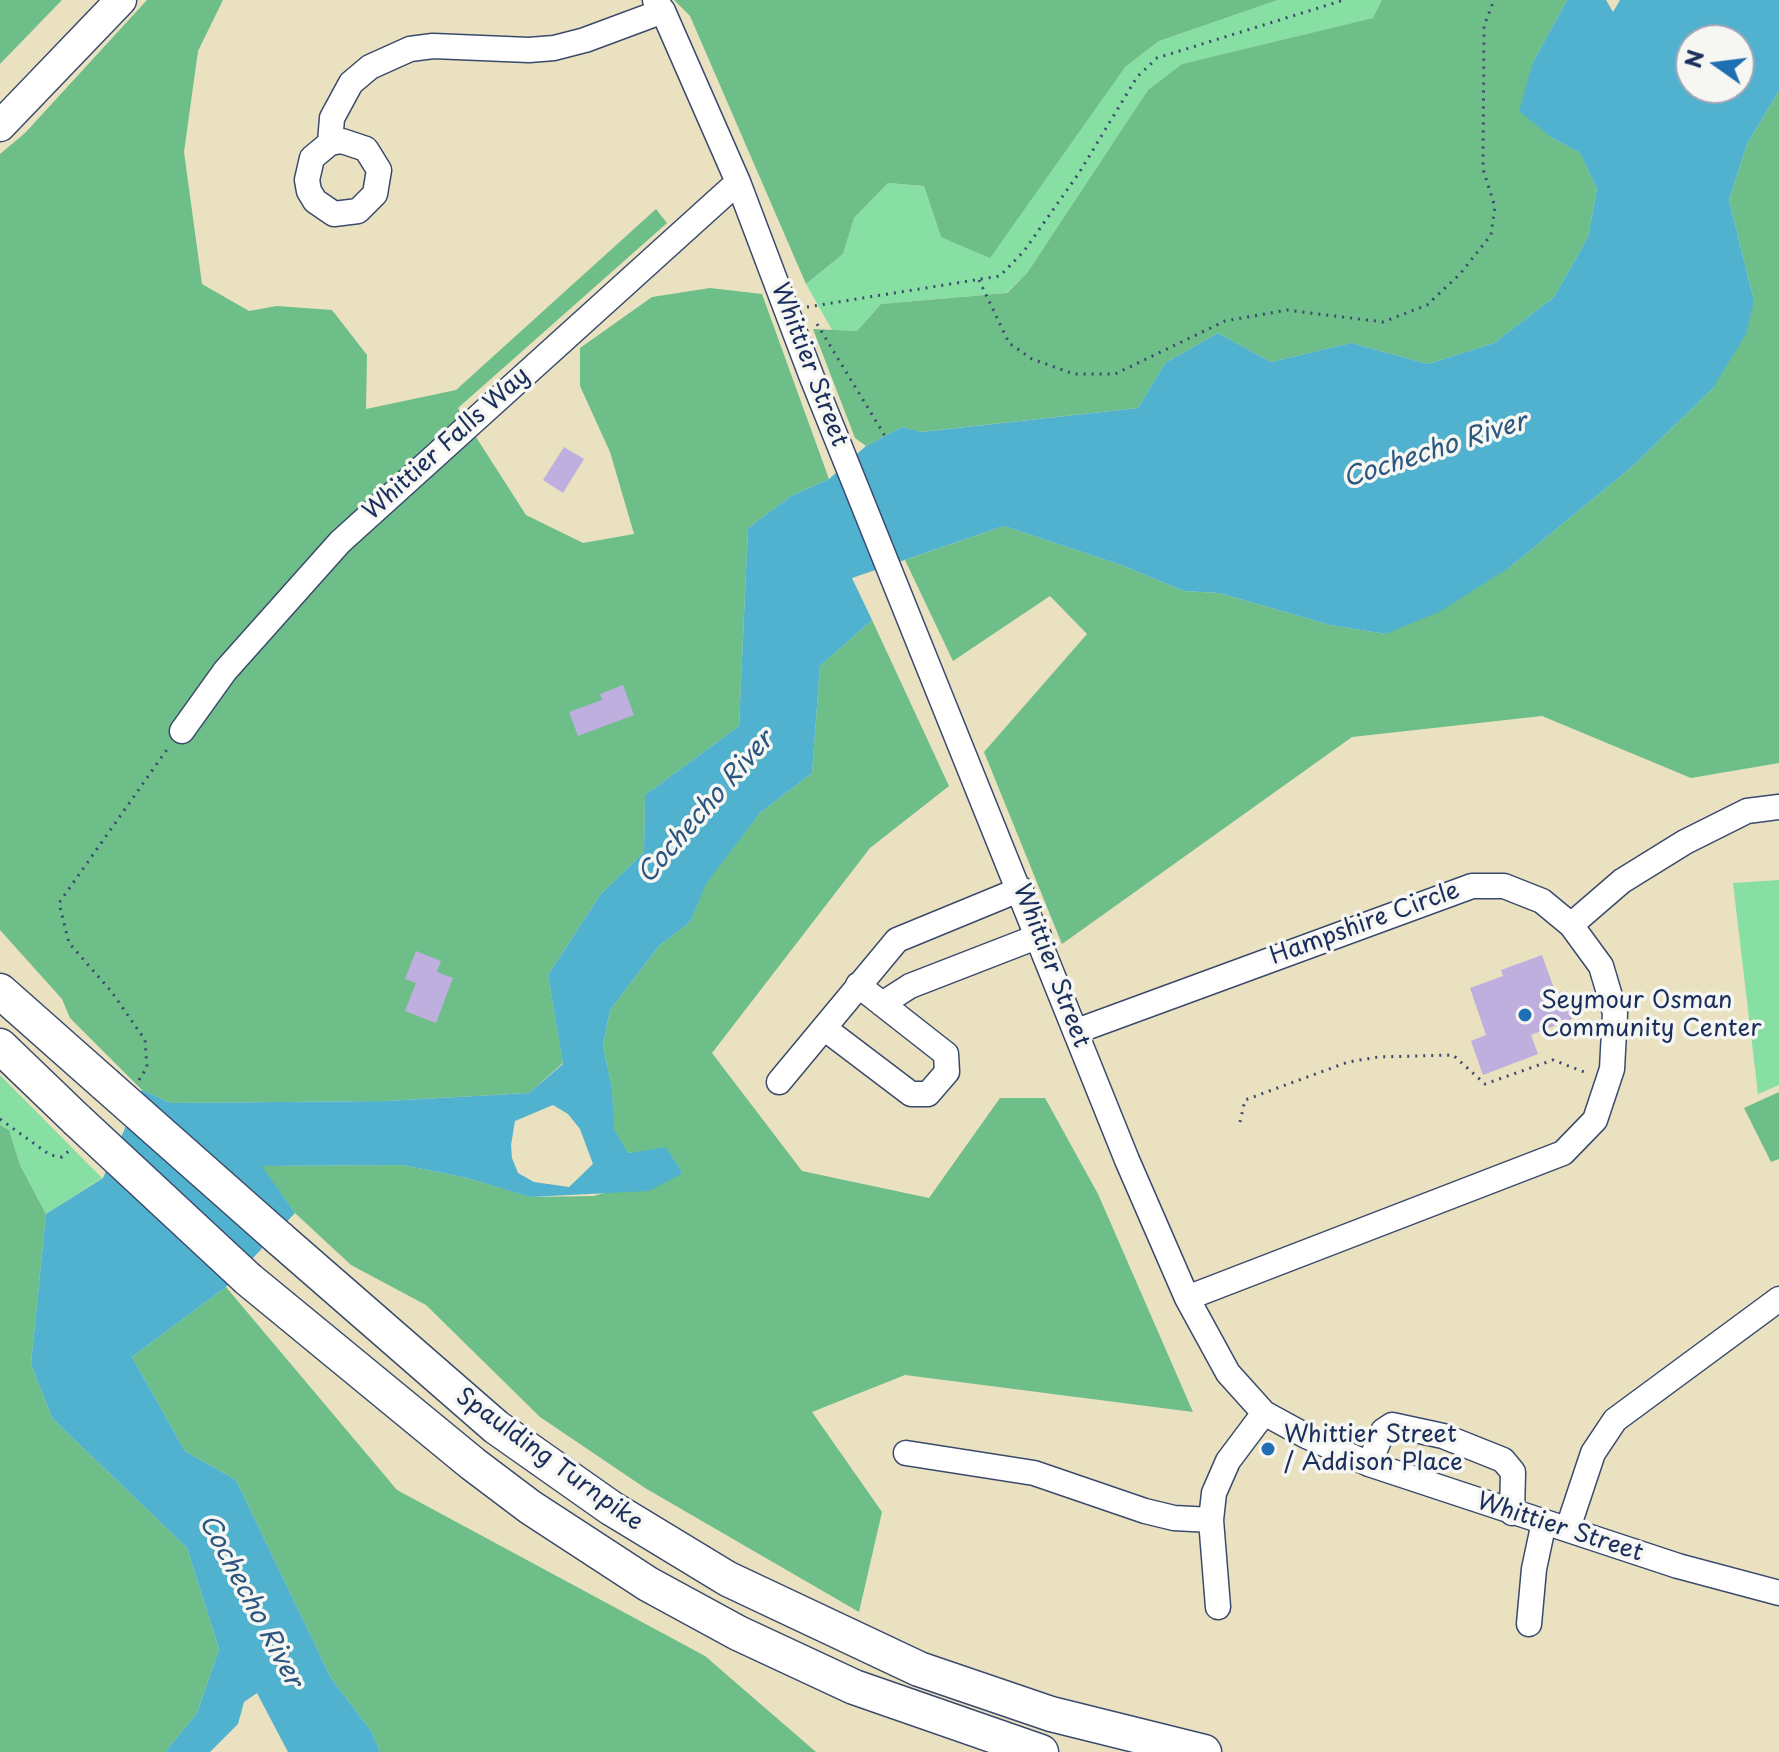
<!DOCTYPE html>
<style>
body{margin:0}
#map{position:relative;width:1779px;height:1752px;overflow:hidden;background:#eae1c0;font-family:"Playpen Sans",sans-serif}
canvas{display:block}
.north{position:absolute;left:1675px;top:24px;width:80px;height:80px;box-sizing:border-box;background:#f6f6f2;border:2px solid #9ea6b7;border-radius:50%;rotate:284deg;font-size:22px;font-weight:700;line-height:32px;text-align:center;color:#1b2f5e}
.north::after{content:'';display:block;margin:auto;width:28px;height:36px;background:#1f6fb2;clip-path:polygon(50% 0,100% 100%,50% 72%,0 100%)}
</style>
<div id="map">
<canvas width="1779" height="1752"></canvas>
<div class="north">N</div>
</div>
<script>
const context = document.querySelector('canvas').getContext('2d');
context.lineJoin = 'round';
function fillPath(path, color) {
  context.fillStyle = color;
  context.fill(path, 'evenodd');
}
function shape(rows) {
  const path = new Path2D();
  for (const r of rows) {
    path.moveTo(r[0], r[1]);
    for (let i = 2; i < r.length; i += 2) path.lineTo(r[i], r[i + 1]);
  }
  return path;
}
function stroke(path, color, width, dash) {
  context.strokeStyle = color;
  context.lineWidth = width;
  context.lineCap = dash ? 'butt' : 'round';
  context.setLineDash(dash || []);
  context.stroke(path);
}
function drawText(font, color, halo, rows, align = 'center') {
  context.font = font + ' "Playpen Sans",sans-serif';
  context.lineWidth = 7;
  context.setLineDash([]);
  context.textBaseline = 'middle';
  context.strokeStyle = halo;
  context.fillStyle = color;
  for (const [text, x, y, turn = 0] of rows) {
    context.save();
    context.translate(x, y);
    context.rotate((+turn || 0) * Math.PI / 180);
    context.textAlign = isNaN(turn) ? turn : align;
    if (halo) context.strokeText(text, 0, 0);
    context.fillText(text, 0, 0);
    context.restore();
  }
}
fillPath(shape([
 [1278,0,1382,0,1374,18,1182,64,1148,90,1027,273,1006,293,881,304,857,331,832,330,806,284,843,254,854,218,888,183,924,186,941,237,1125,67,1159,41],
 [1779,880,1779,1085,1758,1094,1733,883],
 [0,1075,102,1178,46,1214,20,1165,9,1130,0,1125]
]), '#87dfa3');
fillPath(shape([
 [0,0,62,0,0,64],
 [147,0,223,0,198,51,184,152,202,284,249,311,277,306,332,310,367,355,366,409,456,390,656,209,667,223,458,408,474,434,526,515,583,543,634,534,610,452,580,386,580,348,652,297,710,288,762,294,829,479,791,496,748,528,739,726,645,795,644,852,600,895,548,975,563,1063,529,1093,385,1101,171,1103,142,1090,70,1018,62,999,0,930,0,154,25,133],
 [674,0,1278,0,1159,41,1125,67,990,258,941,237,924,186,888,183,854,218,843,254,806,284,690,16],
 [1382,0,1567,0,1533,62,1552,138,1580,153,1597,189,1588,237,1554,297,1494,343,1428,364,1351,343,1271,362,1218,333,1165,363,1138,408,920,432,902,427,866,446,855,438,813,329,857,331,881,304,1007,293,1027,273,1148,90,1182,64,1373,18],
 [1779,91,1779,763,1691,778,1542,716,1352,737,1062,944,984,752,1087,634,1050,596,953,661,905,560,1004,526,1121,565,1184,591,1219,593,1330,625,1386,634,1510,567,1633,466,1713,388,1754,301,1729,200,1747,144],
 [872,620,949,786,870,848,712,1053,802,1171,929,1198,1000,1098,1045,1098,1098,1194,1193,1412,905,1375,812,1412,882,1512,859,1612,645,1488,540,1417,426,1305,351,1265,295,1213,261,1166,403,1165,467,1178,531,1197,593,1196,683,1173,666,1148,628,1153,613,1129,612,1088,603,1046,610,1010,659,946,690,922,705,884,760,813,812,773,820,666],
 [1779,1092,1779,1159,1771,1162,1744,1108],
 [0,1125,9,1130,20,1165,46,1214,31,1364,52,1418,187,1548,219,1649,197,1713,165,1752,0,1752],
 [226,1287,397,1490,705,1656,816,1752,380,1752,372,1732,331,1678,236,1480,185,1451,132,1357]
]), '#6dbe89');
fillPath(shape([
 [1567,0,1606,0,1613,12,1620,0,1779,0,1779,91,1747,144,1729,200,1754,301,1746,334,1713,388,1633,466,1510,567,1441,611,1386,634,1330,625,1219,593,1184,591,1121,565,1004,526,852,578,872,620,820,666,812,773,760,813,706,884,690,922,659,946,610,1010,603,1046,612,1088,614,1129,628,1153,666,1147,683,1173,649,1191,530,1197,467,1178,403,1165,262,1166,295,1213,226,1287,132,1357,185,1451,236,1480,331,1678,372,1732,380,1752,288,1752,257,1693,244,1702,238,1724,210,1752,165,1752,197,1713,219,1649,187,1548,52,1418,31,1364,46,1214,103,1178,142,1090,171,1103,385,1101,529,1093,563,1064,548,975,600,895,644,852,645,795,739,726,748,528,791,496,829,479,866,446,902,427,921,432,1138,408,1165,363,1218,333,1271,362,1351,343,1428,364,1494,343,1554,297,1588,237,1597,189,1580,153,1552,138,1519,111,1533,62],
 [1691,40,1739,40,1739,88,1691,88],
 [553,1105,568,1114,580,1129,593,1164,569,1187,534,1182,518,1173,512,1158,511,1145,515,1121]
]), '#50b2ce');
fillPath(shape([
 [564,447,584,459,563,493,543,480],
 [623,685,634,715,578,736,569,712,602,700,600,694],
 [416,951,441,961,437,972,453,978,436,1023,405,1011,416,983,405,979],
 [1542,955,1556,994,1562,991,1572,1019,1531,1035,1538,1054,1483,1075,1471,1041,1486,1035,1470,988,1503,976,1501,970]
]), '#bfafde');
const minor = shape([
 [655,0,663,11,738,182,811,375,1127,1160,1187,1298,1228,1373,1264,1413,1306,1436,1369,1464,1678,1566,1779,1593],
 [330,143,312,158,307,180,309,191,315,201,334,214,358,211,375,194,379,170,366,149,342,141,330,143,332,118,351,83,370,67,410,49,433,46,529,50,554,48,585,40,663,11],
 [182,731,225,671,340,542,738,182],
 [1571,925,1622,881,1685,842,1747,811,1779,807],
 [882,1004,910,986,1039,936],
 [824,1028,911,1094,928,1094,947,1072,946,1054,858,985],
 [1077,1031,1472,886,1504,886,1542,901,1571,925,1601,966,1615,1013,1612,1069,1595,1120,1563,1153,1187,1298],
 [779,1082,897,940,1021,889],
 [906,1453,1034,1473,1145,1511,1174,1518,1211,1520],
 [1369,1464,1383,1431,1392,1425,1443,1436,1503,1460,1513,1472,1512,1513],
 [1568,1528,1593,1453,1615,1420,1779,1299],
 [1218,1607,1211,1520,1214,1493,1228,1461,1264,1413],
 [1529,1624,1534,1569,1544,1522]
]);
const major = shape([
 [0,126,121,0]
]);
const highway = shape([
 [0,991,105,1084],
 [0,1046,77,1120],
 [279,1238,496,1427,611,1508,728,1579,919,1669,1051,1714,1204,1752],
 [248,1279,473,1464,530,1507,648,1584,738,1633,854,1687,1041,1752]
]);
stroke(minor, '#3a4a6d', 27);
stroke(major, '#3a4a6d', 33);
stroke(highway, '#3a4a6d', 37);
stroke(shape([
 [979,280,1009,343,1032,359,1074,374,1115,374,1225,321,1287,310,1383,322,1427,305,1460,274,1491,235,1495,207,1483,169,1484,26,1494,0],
 [807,307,1000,276,1024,251,1079,173,1137,77,1157,58,1344,0],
 [817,324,885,436],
 [139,1080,147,1067,145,1040,111,991,69,943,59,903,168,748],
 [0,1119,50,1155,62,1157,70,1150],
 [1240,1122,1245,1100,1348,1062,1378,1057,1453,1055,1485,1084,1553,1060,1587,1073]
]), '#3a4a6d', 3, [2, 6]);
stroke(minor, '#fff', 24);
stroke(major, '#fff', 30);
stroke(highway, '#fff', 34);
const highwayBridge = shape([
 [105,1084,279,1238],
 [77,1120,248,1279]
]);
stroke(highwayBridge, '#3a4a6d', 37, []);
stroke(highwayBridge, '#fff', 34);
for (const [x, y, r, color] of [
 [1525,1015,8,"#1f6fb2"],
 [1268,1449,8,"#1f6fb2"]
]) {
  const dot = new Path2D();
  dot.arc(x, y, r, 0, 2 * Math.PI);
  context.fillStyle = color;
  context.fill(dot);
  stroke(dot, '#f6f6f2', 3);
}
drawText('24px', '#1b2f5e', '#f6f6f2', [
 ["Whittier Street",809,365,69],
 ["Whittier Falls Way",447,444,-42],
 ["Hampshire Circle",1365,924,-20],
 ["Whittier Street",1051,966,69],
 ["Spaulding Turnpike",549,1460,36],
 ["Whittier Street",1560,1528,18]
]);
drawText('24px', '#1b2f5e', '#f6f6f2', [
 ["Seymour Osman",1541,1001],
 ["Community Center",1541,1029],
 ["Whittier Street",1284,1435],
 ["/ Addison Place",1284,1463]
], 'left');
drawText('italic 26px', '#2b5680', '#f6f6f2', [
 ["Cochecho River",1435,451,-18],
 ["Cochecho River",706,808,-49],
 ["Cochecho River",250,1601,62]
]);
</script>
